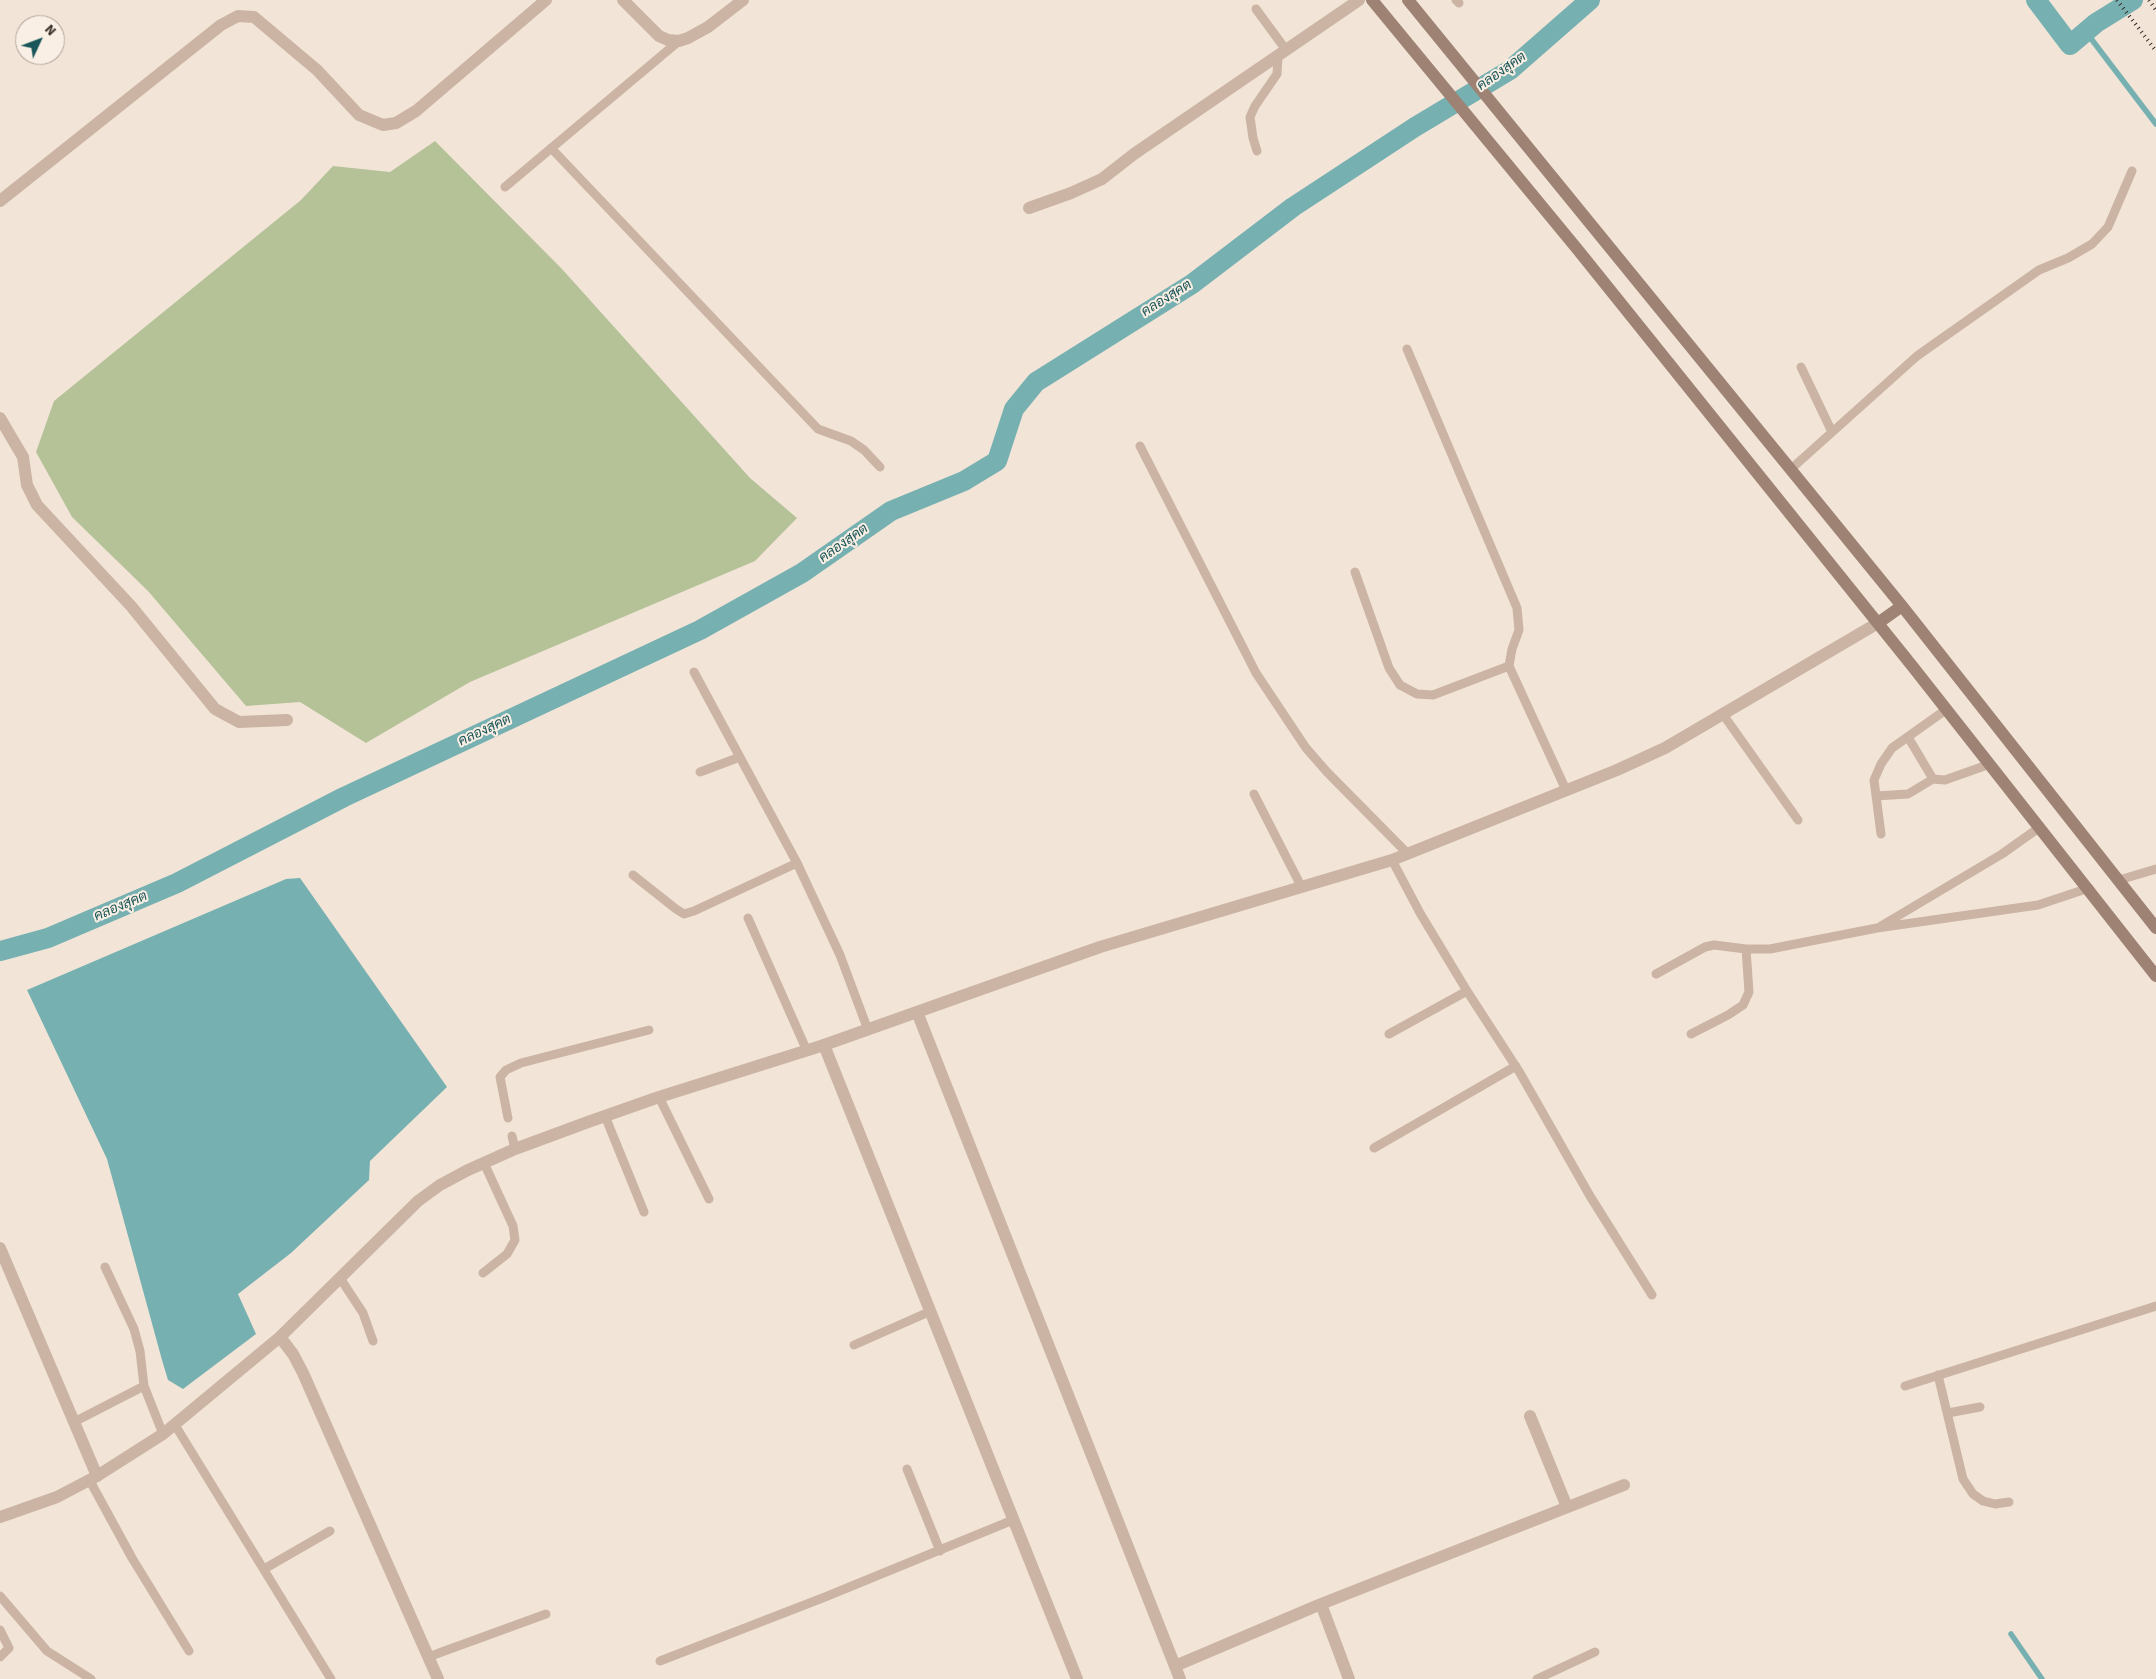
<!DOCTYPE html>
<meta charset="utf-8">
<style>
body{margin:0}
#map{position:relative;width:2156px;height:1679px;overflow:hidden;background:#f2e5d8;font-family:"Source Sans 3",sans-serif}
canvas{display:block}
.north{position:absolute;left:15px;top:15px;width:50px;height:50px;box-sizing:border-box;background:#faefe4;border:1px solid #aca098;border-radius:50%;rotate:47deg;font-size:14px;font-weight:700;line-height:20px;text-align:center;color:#362a26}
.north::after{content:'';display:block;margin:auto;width:18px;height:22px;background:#1a5659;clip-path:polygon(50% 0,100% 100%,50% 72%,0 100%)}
</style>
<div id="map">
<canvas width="2156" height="1679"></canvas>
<div class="north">N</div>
</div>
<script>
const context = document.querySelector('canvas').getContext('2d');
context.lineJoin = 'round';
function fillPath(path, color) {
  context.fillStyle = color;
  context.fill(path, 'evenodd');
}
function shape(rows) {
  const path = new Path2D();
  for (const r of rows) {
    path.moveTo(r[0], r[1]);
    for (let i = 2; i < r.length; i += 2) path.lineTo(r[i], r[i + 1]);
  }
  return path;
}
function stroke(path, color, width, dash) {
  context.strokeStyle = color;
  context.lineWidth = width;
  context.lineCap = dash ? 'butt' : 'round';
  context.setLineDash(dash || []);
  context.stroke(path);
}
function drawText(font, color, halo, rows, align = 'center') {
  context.font = font + ' "Source Sans 3",Sarabun,sans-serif';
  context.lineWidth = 4;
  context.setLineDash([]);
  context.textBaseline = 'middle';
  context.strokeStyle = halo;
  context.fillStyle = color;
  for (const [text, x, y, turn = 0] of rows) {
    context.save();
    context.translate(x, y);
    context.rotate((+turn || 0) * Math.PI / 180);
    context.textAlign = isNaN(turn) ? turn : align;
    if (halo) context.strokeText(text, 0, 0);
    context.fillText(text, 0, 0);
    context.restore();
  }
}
fillPath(shape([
 [435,141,562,269,750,478,797,518,755,561,470,682,366,743,300,702,246,706,148,591,72,517,36,452,54,401,301,200,333,166,390,172]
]), '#b5c298');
fillPath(shape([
 [300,878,447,1087,370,1161,369,1180,291,1253,238,1294,256,1334,183,1389,168,1380,162,1360,107,1159,27,990,286,879]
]), '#76b0b1');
stroke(shape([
 [2086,32,2156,124],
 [2011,1634,2042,1679]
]), '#76b0b1', 5.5);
stroke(shape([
 [2036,0,2070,45,2096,23,2133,0],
 [0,951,48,938,177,883,344,797,700,630,802,573,891,511,964,481,997,461,1014,409,1036,382,1192,284,1293,207,1415,127,1510,70,1590,0]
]), '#76b0b1', 20);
stroke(shape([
 [1456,0,1459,3],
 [1256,9,1286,50],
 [551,148,818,429,851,441,864,450,880,467],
 [1257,151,1253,138,1250,117,1255,106,1277,74,1278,56],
 [505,187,679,41],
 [1407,349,1517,608,1519,630,1512,649,1509,666,1566,790],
 [1801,367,1832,432],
 [1140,446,1256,673,1306,748,1327,772,1408,854],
 [1791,469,1917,356,2039,270,2068,258,2092,244,2108,227,2132,171],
 [1355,572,1389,668,1400,685,1417,694,1433,695,1509,666],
 [694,672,797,863,840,955,868,1030],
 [1722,713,1798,820],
 [1908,737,1933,779,1945,780,1990,764],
 [700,772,740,757],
 [1254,794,1301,886],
 [1876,796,1908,794,1933,779],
 [1881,834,1874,780,1881,764,1892,748,1947,709],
 [1392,860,1420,913,1467,991,1520,1073,1590,1196,1652,1295],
 [633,875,676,909,684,914,694,911,797,863],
 [2119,880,2156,869],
 [748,918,807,1051],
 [1881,926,2002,854,2040,827],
 [1656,974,1705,947,1714,945,1746,949,1770,949,1877,928,2038,905,2089,888],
 [1389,1034,1467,991],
 [1691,1034,1728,1015,1743,1005,1749,992,1746,949],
 [659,1097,709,1199],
 [605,1116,644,1212],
 [508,1118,500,1077,506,1070,521,1063,649,1030],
 [512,1136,515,1149],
 [1374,1148,1516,1066],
 [105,1267,134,1329,140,1351,144,1386],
 [483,1273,507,1254,515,1240,513,1226,484,1163],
 [340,1278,363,1313,373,1341],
 [854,1345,931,1311],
 [1938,1375,1963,1479,1973,1494,1983,1501,1995,1504,2009,1502],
 [1905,1386,2156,1306],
 [1948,1413,1980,1407],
 [74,1422,144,1386,163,1434],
 [175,1425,331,1679],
 [907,1469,940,1551],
 [90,1481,132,1558,189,1651],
 [264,1569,330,1531],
 [0,1596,47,1651,91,1679],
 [0,1630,9,1648,0,1657],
 [428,1657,546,1614],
 [660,1661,825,1597,1013,1520],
 [1537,1679,1595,1652]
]), '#cbb4a4', 9);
stroke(shape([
 [623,0,659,36,668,40,679,41,688,38,708,27,743,0],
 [0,201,221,25,238,16,254,17,317,70,359,115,383,125,396,123,416,111,546,0],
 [1029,208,1071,193,1102,179,1134,154,1359,0],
 [0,418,23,457,27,485,37,505,131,606,215,709,239,722,287,720],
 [917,1012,1180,1679],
 [824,1045,1077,1679],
 [0,1248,97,1476],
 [280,1337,293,1354,303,1373,438,1679],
 [1530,1416,1567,1507],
 [1321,1604,1349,1679],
 [1175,1666,1321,1604,1624,1485]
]), '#cbb4a4', 12);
stroke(shape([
 [0,1517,57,1497,97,1476,163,1434,280,1337,418,1201,440,1185,468,1170,515,1149,588,1122,659,1097,824,1045,1100,947,1392,860,1617,770,1665,748,1878,623]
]), '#cbb4a4', 12);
stroke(shape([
 [1372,0,1578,250,1913,667,2156,976],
 [1408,0,1902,606,2156,928],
 [1878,623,1902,606]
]), '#9e8375', 12);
stroke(shape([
 [2117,0,2156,51],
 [2149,0,2156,10]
]), '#362a26', 4, [1, 4]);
drawText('italic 14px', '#1a5659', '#faefe4', [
 ["คลองสุคต",1502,72,-35],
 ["คลองสุคต",1167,299,-32],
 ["คลองสุคต",844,544,-35],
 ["คลองสุคต",485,731,-25],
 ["คลองสุคต",121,907,-23]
]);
</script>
